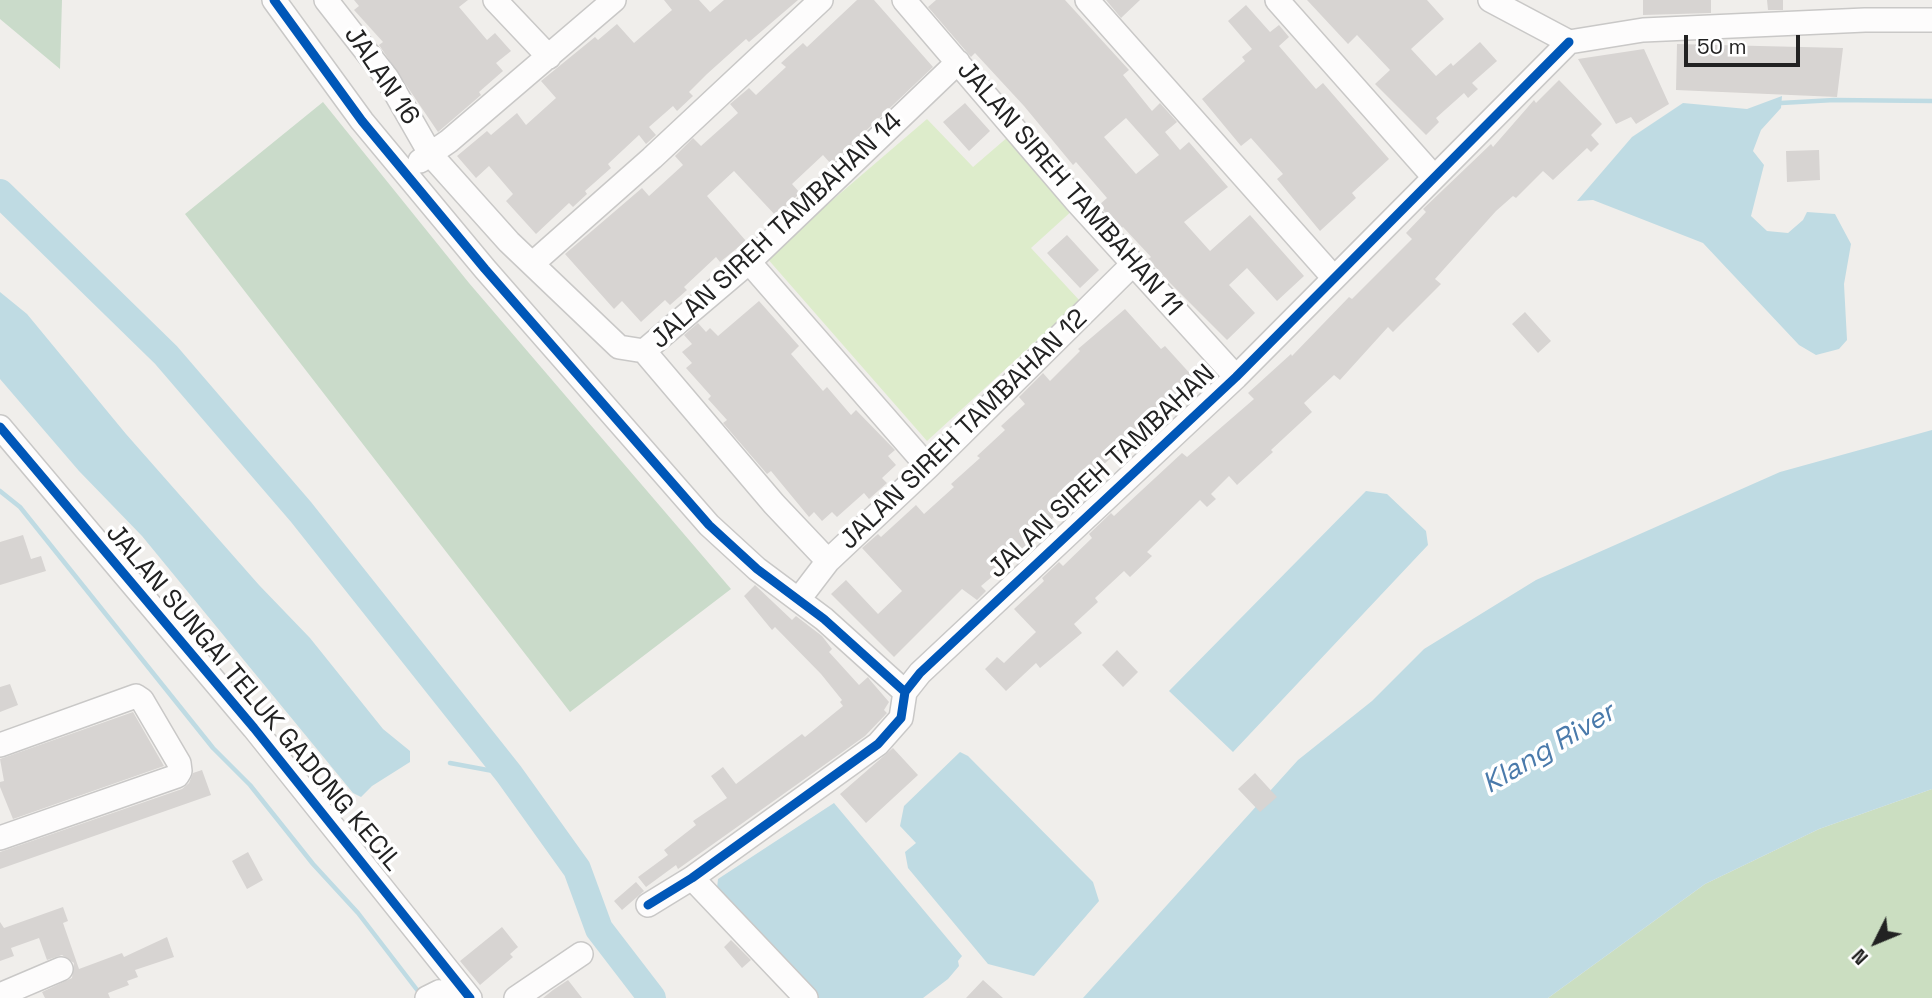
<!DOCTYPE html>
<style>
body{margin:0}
#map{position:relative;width:1932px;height:998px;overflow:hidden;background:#f0eeeb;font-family:"Space Grotesk",sans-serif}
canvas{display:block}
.north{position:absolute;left:1841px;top:907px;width:70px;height:70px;-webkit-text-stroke:5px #fff;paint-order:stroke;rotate:227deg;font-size:19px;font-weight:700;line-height:28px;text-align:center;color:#222}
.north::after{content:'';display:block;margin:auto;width:24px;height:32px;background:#222;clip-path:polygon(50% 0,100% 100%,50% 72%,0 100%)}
.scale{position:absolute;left:1684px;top:35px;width:116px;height:32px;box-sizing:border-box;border:4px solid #222;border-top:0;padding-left:9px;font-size:21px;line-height:24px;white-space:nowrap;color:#222;-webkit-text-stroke:5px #fff;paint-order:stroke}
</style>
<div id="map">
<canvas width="1932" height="998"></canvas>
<div class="north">N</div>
<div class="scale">50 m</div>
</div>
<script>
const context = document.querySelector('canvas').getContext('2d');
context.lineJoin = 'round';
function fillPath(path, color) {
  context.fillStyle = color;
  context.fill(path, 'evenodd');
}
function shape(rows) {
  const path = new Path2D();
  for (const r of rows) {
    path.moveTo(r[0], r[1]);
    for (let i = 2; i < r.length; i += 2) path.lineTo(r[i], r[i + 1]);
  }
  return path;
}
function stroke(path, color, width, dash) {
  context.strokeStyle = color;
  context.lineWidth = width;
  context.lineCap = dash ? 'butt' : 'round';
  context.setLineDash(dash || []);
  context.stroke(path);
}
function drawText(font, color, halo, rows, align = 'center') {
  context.font = font + ' "Space Grotesk",sans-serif';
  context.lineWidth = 7;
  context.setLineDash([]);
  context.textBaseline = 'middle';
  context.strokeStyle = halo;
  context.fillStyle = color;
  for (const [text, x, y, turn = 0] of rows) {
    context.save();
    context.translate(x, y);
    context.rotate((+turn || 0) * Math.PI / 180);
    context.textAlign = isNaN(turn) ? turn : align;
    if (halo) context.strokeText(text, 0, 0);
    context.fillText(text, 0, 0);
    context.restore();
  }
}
fillPath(shape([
 [927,119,973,167,1009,136,1074,209,1031,248,1080,301,927,441,766,257]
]), '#ddeccb');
fillPath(shape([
 [1932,789,1932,998,1548,998,1705,884,1819,829]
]), '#cbdec1');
fillPath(shape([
 [0,0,62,0,60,69,0,19],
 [323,102,469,283,731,589,570,712,185,214]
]), '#cadbca');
fillPath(shape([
 [1782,96,1781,108,1761,130,1753,151,1764,165,1751,216,1767,231,1788,233,1803,220,1807,212,1835,214,1851,244,1844,284,1847,340,1839,349,1816,355,1799,345,1703,243,1593,200,1577,201,1632,137,1683,103,1747,109],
 [0,292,27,314,126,434,259,585,310,638,383,729,410,751,410,762,372,786,361,797,353,793,142,536,79,471,0,379],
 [1932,430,1932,789,1819,829,1705,884,1548,998,1083,998,1298,760,1372,701,1424,649,1536,580,1780,472],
 [1366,491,1387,494,1426,531,1428,545,1233,752,1169,691],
 [960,752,968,756,1093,882,1099,901,1034,976,988,964,908,868,905,852,916,843,900,826,904,806],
 [834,803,962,956,958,961,959,966,948,979,923,998,818,998,717,888,718,879]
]), '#bfdbe3');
stroke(shape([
 [1781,103,1834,100,1932,101],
 [0,491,20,507,213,748,250,785,313,864,358,913,421,995],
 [450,763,509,774]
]), '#bfdbe3', 4.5);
stroke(shape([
 [0,193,166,355,301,512,509,774,577,869,599,929,652,998]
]), '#bfdbe3', 28);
fillPath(shape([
 [354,0,468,0,459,7,487,40,495,33,511,51,496,63,503,71,479,92,481,95,438,132,379,45,383,42,354,10,359,6],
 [664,0,699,0,710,12,724,0,798,0,749,42,746,39,707,74,689,92,693,96,677,111,673,106,649,127,656,135,646,144,639,135,608,164,611,168,585,191,587,194,573,207,569,203,536,234,506,201,513,194,489,166,476,178,457,156,487,131,491,135,517,113,526,125,556,98,541,81,595,37,598,40,617,24,634,43,672,10],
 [857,0,874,0,933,67,831,164,823,155,792,184,800,193,776,216,734,171,707,196,746,241,720,262,716,257,684,287,687,290,670,305,665,300,641,322,622,301,614,309,565,254,642,188,649,196,683,165,675,156,693,138,701,146,738,113,730,104,749,88,756,95,786,67,781,63,803,43,807,47],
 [936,0,1065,0,1129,70,1123,75,1152,111,1160,103,1177,122,1165,132,1180,150,1189,142,1228,187,1184,222,1210,251,1250,215,1304,276,1277,301,1247,268,1229,285,1255,313,1227,340,1170,283,1148,259,1151,257,1123,227,1120,229,1102,209,1099,205,1107,198,1076,162,1073,165,1024,106,975,53,971,57,928,7],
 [1126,118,1159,155,1136,174,1104,137],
 [1106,0,1140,0,1121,18],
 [1307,0,1427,0,1444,19,1411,49,1436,76,1451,63,1453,66,1480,42,1497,61,1472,83,1478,89,1468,98,1464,93,1436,118,1439,122,1426,135,1375,84,1390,70,1357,35,1348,44],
 [1643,0,1711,0,1711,13,1643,15],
 [1767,0,1783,0,1783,10,1768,10],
 [1246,5,1270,32,1279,25,1289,37,1279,46,1316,89,1323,83,1389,159,1352,193,1356,198,1320,231,1277,179,1283,174,1251,138,1241,146,1202,99,1245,61,1242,57,1252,49,1228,21],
 [1677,44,1843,48,1837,97,1676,90],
 [1644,49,1669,104,1636,124,1631,117,1616,124,1578,59],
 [1559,80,1602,124,1591,135,1599,144,1591,152,1587,148,1553,180,1543,171,1516,198,1513,196,1496,211,1435,279,1441,284,1393,332,1388,327,1340,380,1334,375,1304,403,1312,412,1271,450,1273,452,1237,485,1229,476,1211,494,1216,499,1207,507,1200,500,1147,552,1152,556,1130,577,1124,571,1095,598,1098,602,1074,624,1082,633,1040,668,1036,663,1006,691,985,669,997,657,1004,663,1036,632,1014,609,1044,581,1042,578,1059,562,1063,566,1092,538,1089,534,1111,513,1114,516,1182,453,1187,457,1254,399,1248,393,1291,354,1292,356,1349,297,1352,299,1412,239,1406,233,1426,212,1423,209,1491,144,1493,147,1534,100,1536,103],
 [965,103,990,131,969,151,943,122],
 [1819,150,1820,180,1787,182,1786,151],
 [1067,235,1099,270,1080,288,1047,253],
 [759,301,799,346,791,354,823,391,827,387,851,415,856,410,895,450,888,456,896,465,882,478,887,483,869,499,864,493,837,517,832,512,822,521,814,512,809,517,771,471,767,474,723,423,727,420,708,399,711,396,686,368,692,363,682,352,692,344,684,335,698,323,706,332,710,328,718,336],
 [1125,309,1161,349,1165,346,1194,378,1166,403,1169,406,1055,508,1059,513,1040,529,1044,533,981,586,986,591,977,600,962,589,894,657,831,594,846,580,878,614,902,591,862,548,878,534,881,537,916,505,924,514,954,487,951,484,980,458,977,456,1005,430,1001,426,1025,404,1019,397,1043,373,1050,381,1080,351,1078,349],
 [1525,312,1551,341,1538,353,1512,324],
 [23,535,31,559,41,556,46,571,0,585,0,542],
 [755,585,792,620,796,616,822,636,832,649,829,652,859,685,868,677,870,680,889,702,884,710,887,713,865,736,678,869,676,865,646,887,638,877,668,855,664,850,696,825,693,821,727,798,711,776,723,767,736,784,802,734,805,737,843,706,840,702,842,700,821,674,775,627,772,630,744,596],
 [1117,650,1138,672,1123,687,1102,665],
 [10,684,18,705,0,712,0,687],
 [133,712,164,766,13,819,0,787,0,782,4,781,0,759],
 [893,748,918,775,866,823,840,794],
 [202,770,211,795,0,869,0,852,182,789,189,783,193,773],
 [1255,773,1277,797,1260,812,1238,789],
 [248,852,263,880,247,889,232,861],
 [636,882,644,891,622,910,614,901],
 [63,907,68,921,63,923,79,969,122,953,124,957,167,937,174,957,135,970,138,977,127,981,129,985,108,993,110,998,45,998,42,992,72,978,74,963,62,955,47,960,39,938,11,948,14,956,0,961,0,922,4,928],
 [502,927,518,947,510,954,513,957,480,985,460,961],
 [731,940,751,960,742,968,724,947],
 [568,980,582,998,543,998,553,990],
 [983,980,1003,998,966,998]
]), '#d7d4d2');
const minor = shape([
 [274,0,362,121,485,269,709,525,757,569,824,619,905,692],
 [326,0,387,78,431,155,509,242,619,347,644,351],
 [495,0,549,57],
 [904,0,1077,202,1236,377],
 [1087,0,1334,278],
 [1277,0,1434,177],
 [1490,0,1569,42,1643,30,1865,20,1932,20],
 [420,161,449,141,614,0],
 [749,262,928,467],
 [532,264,652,158,821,0],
 [644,351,749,262,958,62],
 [644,351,774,504,828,561],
 [0,427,254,728,470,998],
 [799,599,828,561,928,467,1133,264],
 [0,745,136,696,142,700,179,763,180,771,177,776,0,838],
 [692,878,806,998],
 [648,905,692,878,878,744,901,718,905,692,920,673,1236,377,1569,42],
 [0,995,61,969],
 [427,998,439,992,446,998],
 [516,998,581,954]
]);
stroke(minor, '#c9c8c7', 26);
stroke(minor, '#fdfcfc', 23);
stroke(shape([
 [274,0,362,121,485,269,709,525,757,569,824,619,905,692],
 [0,427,254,728,470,998],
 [648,905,692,878,878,744,901,718,905,692,920,673,1236,377,1569,42]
]), '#0057b8', 9);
drawText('26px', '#222', '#fff', [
 ["JALAN 16",381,76,56],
 ["JALAN SIREH TAMBAHAN 11",1069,189,49],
 ["JALAN SIREH TAMBAHAN 14",777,231,-43],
 ["JALAN SIREH TAMBAHAN 12",964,430,-44],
 ["JALAN SIREH TAMBAHAN",1102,472,-43],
 ["JALAN SUNGAI TELUK GADONG KECIL",253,698,50]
]);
drawText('italic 28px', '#4a7aab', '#fff', [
 ["Klang River",1549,749,-31]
]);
</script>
